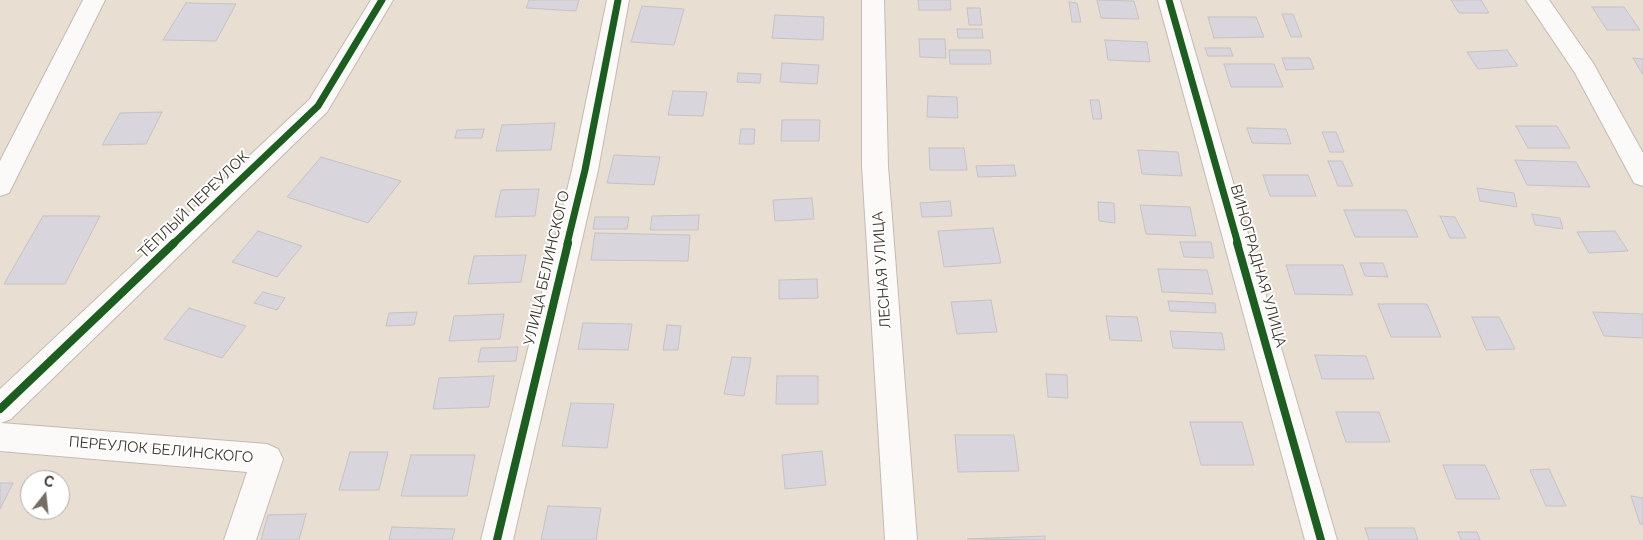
<!DOCTYPE html>
<meta charset="utf-8">
<style>
body{margin:0}
#map{position:relative;width:1643px;height:540px;overflow:hidden;background:#e8ded2;font-family:Raleway,sans-serif}
canvas{display:block}
.north{position:absolute;left:20px;top:470px;width:50px;height:50px;box-sizing:border-box;background:#fff;border:1px solid #b0ada9;border-radius:50%;rotate:16deg;font-size:14px;font-weight:700;line-height:20px;text-align:center;color:#393229}
.north::after{content:'';display:block;margin:auto;width:18px;height:22px;background:#766e64;clip-path:polygon(50% 0,100% 100%,50% 72%,0 100%)}
</style>
<div id="map">
<canvas width="1643" height="540"></canvas>
<div class="north">С</div>
</div>
<script>
const context = document.querySelector('canvas').getContext('2d');
context.lineJoin = 'round';
function fillPath(path, color) {
  context.fillStyle = color;
  context.fill(path, 'evenodd');
}
function shape(rows) {
  const path = new Path2D();
  for (const r of rows) {
    path.moveTo(r[0], r[1]);
    for (let i = 2; i < r.length; i += 2) path.lineTo(r[i], r[i + 1]);
  }
  return path;
}
function stroke(path, color, width, dash) {
  context.strokeStyle = color;
  context.lineWidth = width;
  context.lineCap = dash ? 'butt' : 'round';
  context.setLineDash(dash || []);
  context.stroke(path);
}
function drawText(font, color, halo, rows, align = 'center') {
  context.font = font + ' Raleway,sans-serif';
  context.lineWidth = 4;
  context.setLineDash([]);
  context.textBaseline = 'middle';
  context.strokeStyle = halo;
  context.fillStyle = color;
  for (const [text, x, y, turn = 0] of rows) {
    context.save();
    context.translate(x, y);
    context.rotate((+turn || 0) * Math.PI / 180);
    context.textAlign = isNaN(turn) ? turn : align;
    if (halo) context.strokeText(text, 0, 0);
    context.fillText(text, 0, 0);
    context.restore();
  }
}
const building = shape([
 [529,0,579,0,576,11,526,8,529,0],
 [918,0,950,0,951,10,919,10,918,0],
 [1097,0,1134,1,1139,19,1101,18,1097,0],
 [1451,0,1481,0,1489,13,1459,13,1451,0],
 [1069,2,1077,3,1081,22,1072,22,1069,2],
 [186,3,236,4,216,41,163,40,186,3],
 [642,6,684,9,674,45,631,42,642,6],
 [1592,7,1624,7,1640,30,1607,30,1592,7],
 [967,8,980,8,982,25,969,25,967,8],
 [1282,14,1293,14,1302,37,1291,37,1282,14],
 [775,15,824,17,823,40,772,38,775,15],
 [1208,17,1256,17,1264,37,1214,38,1208,17],
 [957,29,982,29,983,38,958,38,957,29],
 [919,39,945,39,946,58,920,57,919,39],
 [1105,40,1147,42,1150,62,1108,60,1105,40],
 [1205,48,1230,48,1233,56,1208,56,1205,48],
 [949,50,990,50,991,64,950,64,949,50],
 [1507,50,1518,66,1478,69,1467,52,1507,50],
 [1282,58,1310,58,1314,69,1286,70,1282,58],
 [1633,58,1643,59,1643,75,1633,58],
 [782,63,819,65,817,84,780,82,782,63],
 [1224,64,1274,64,1283,87,1231,87,1224,64],
 [738,73,761,74,760,83,737,82,738,73],
 [673,91,707,92,703,116,668,115,673,91],
 [928,96,957,97,958,118,927,117,928,96],
 [1090,100,1099,100,1102,119,1093,119,1090,100],
 [162,112,146,144,102,145,120,113,162,112],
 [782,120,820,120,819,141,781,141,782,120],
 [555,123,551,150,496,151,502,125,555,123],
 [1516,126,1557,126,1570,148,1528,148,1516,126],
 [1247,128,1286,129,1291,144,1252,143,1247,128],
 [484,129,482,138,455,138,457,130,484,129],
 [741,129,755,129,754,144,739,144,741,129],
 [1322,132,1336,132,1344,152,1330,152,1322,132],
 [929,148,964,148,967,170,930,170,929,148],
 [1138,150,1178,152,1182,176,1142,174,1138,150],
 [614,155,660,157,654,185,607,183,614,155],
 [321,157,401,181,368,223,287,197,321,157],
 [1515,160,1576,162,1590,187,1527,185,1515,160],
 [1328,161,1342,161,1353,186,1338,186,1328,161],
 [1014,165,1016,176,978,177,976,166,1014,165],
 [1263,175,1308,175,1316,196,1270,196,1263,175],
 [1477,188,1514,193,1517,207,1480,201,1477,188],
 [539,189,535,216,495,217,501,190,539,189],
 [812,198,814,219,775,221,773,200,812,198],
 [950,201,952,216,922,217,920,203,950,201],
 [1098,202,1114,203,1115,223,1099,221,1098,202],
 [1140,205,1190,207,1196,236,1146,234,1140,205],
 [1344,210,1406,210,1418,237,1355,237,1344,210],
 [1532,214,1560,218,1563,229,1535,225,1532,214],
 [699,215,698,230,650,230,652,216,699,215],
 [43,216,100,216,65,284,4,284,43,216],
 [1440,216,1455,217,1466,238,1450,238,1440,216],
 [595,217,629,217,627,229,593,229,595,217],
 [993,228,1001,263,944,267,938,231,993,228],
 [258,231,302,246,277,277,232,262,258,231],
 [1615,231,1628,251,1589,253,1577,232,1615,231],
 [595,233,690,235,688,261,591,260,595,233],
 [1180,242,1211,242,1214,258,1184,257,1180,242],
 [526,255,521,282,468,284,474,256,526,255],
 [1360,263,1383,263,1388,277,1365,276,1360,263],
 [1286,265,1343,265,1353,295,1295,294,1286,265],
 [1158,269,1207,270,1213,294,1162,292,1158,269],
 [817,279,818,298,779,299,779,280,817,279],
 [263,292,285,298,277,310,254,303,263,292],
 [991,300,997,332,957,334,951,302,991,300],
 [1168,301,1215,303,1216,313,1170,311,1168,301],
 [1378,304,1427,304,1441,337,1391,337,1378,304],
 [189,308,246,326,222,358,164,339,189,308],
 [417,312,414,325,386,326,389,313,417,312],
 [1593,312,1643,314,1643,338,1604,336,1593,312],
 [504,314,500,339,449,341,454,316,504,314],
 [1106,316,1137,317,1142,341,1110,340,1106,316],
 [1472,317,1499,317,1515,349,1486,350,1472,317],
 [583,323,632,324,628,350,578,349,583,323],
 [667,325,681,326,678,350,663,350,667,325],
 [1170,331,1222,333,1225,350,1173,348,1170,331],
 [518,347,516,361,478,362,481,348,518,347],
 [1315,355,1366,356,1374,379,1322,379,1315,355],
 [732,357,751,358,744,396,724,394,732,357],
 [1046,374,1067,375,1068,398,1048,397,1046,374],
 [494,376,489,407,433,409,439,378,494,376],
 [777,376,818,376,818,404,776,404,777,376],
 [571,403,614,404,607,448,562,446,571,403],
 [1336,412,1379,412,1390,442,1346,442,1336,412],
 [1190,422,1242,422,1254,465,1201,465,1190,422],
 [955,435,1014,435,1019,471,958,472,955,435],
 [822,451,826,485,785,489,782,455,822,451],
 [350,452,388,452,379,490,339,490,350,452],
 [411,455,475,455,467,496,401,496,411,455],
 [1443,465,1485,465,1500,499,1456,499,1443,465],
 [1549,469,1566,506,1546,506,1530,470,1549,469],
 [0,483,13,483,0,509,0,483],
 [1631,496,1643,498,1643,524,1640,524,1631,496],
 [548,506,601,508,596,540,541,540,548,506],
 [306,514,299,540,261,540,268,515,306,514],
 [392,527,455,529,452,540,389,540,392,527],
 [1365,528,1414,528,1418,540,1369,540,1365,528],
 [1458,532,1477,532,1480,540,1461,540,1458,532],
 [1045,536,1045,540,967,539,1045,536]
]);
fillPath(building, '#d9d5dd');
stroke(building, '#c6c2c2', 1);
const minor = shape([
 [83,0,105,0,9,193,0,196,0,161,83,0],
 [371,0,393,0,327,112,11,419,1,423,267,444,278,449,283,459,256,540,224,540,247,472,0,451,0,389,309,100,371,0],
 [607,0,629,0,598,170,513,540,481,540,572,170,607,0],
 [862,0,884,0,888,166,917,540,885,540,862,166,862,0],
 [1158,0,1180,0,1337,540,1305,540,1158,0],
 [1526,0,1549,0,1593,63,1643,153,1643,186,1634,183,1575,73,1526,0]
]);
stroke(minor, '#c3bbb2', 2);
fillPath(minor, '#fcfaf8');
stroke(shape([
 [1169,0,1238,244],
 [173,244,318,106,382,0],
 [567,244,585,170,618,0]
]), '#1b5e20', 7);
stroke(shape([
 [1237,243,1321,540],
 [0,409,174,243],
 [497,540,568,243]
]), '#1b5e20', 8);
drawText('15px', '#393229', '#fff', [
 ["ТЁПЛЫЙ ПЕРЕУЛОК",194,205,-44],
 ["ВИНОГРАДНАЯ УЛИЦА",1258,266,74],
 ["УЛИЦА БЕЛИНСКОГО",547,268,-77],
 ["ЛЕСНАЯ УЛИЦА",882,270,-94],
 ["ПЕРЕУЛОК БЕЛИНСКОГО",161,450,5]
]);
</script>
